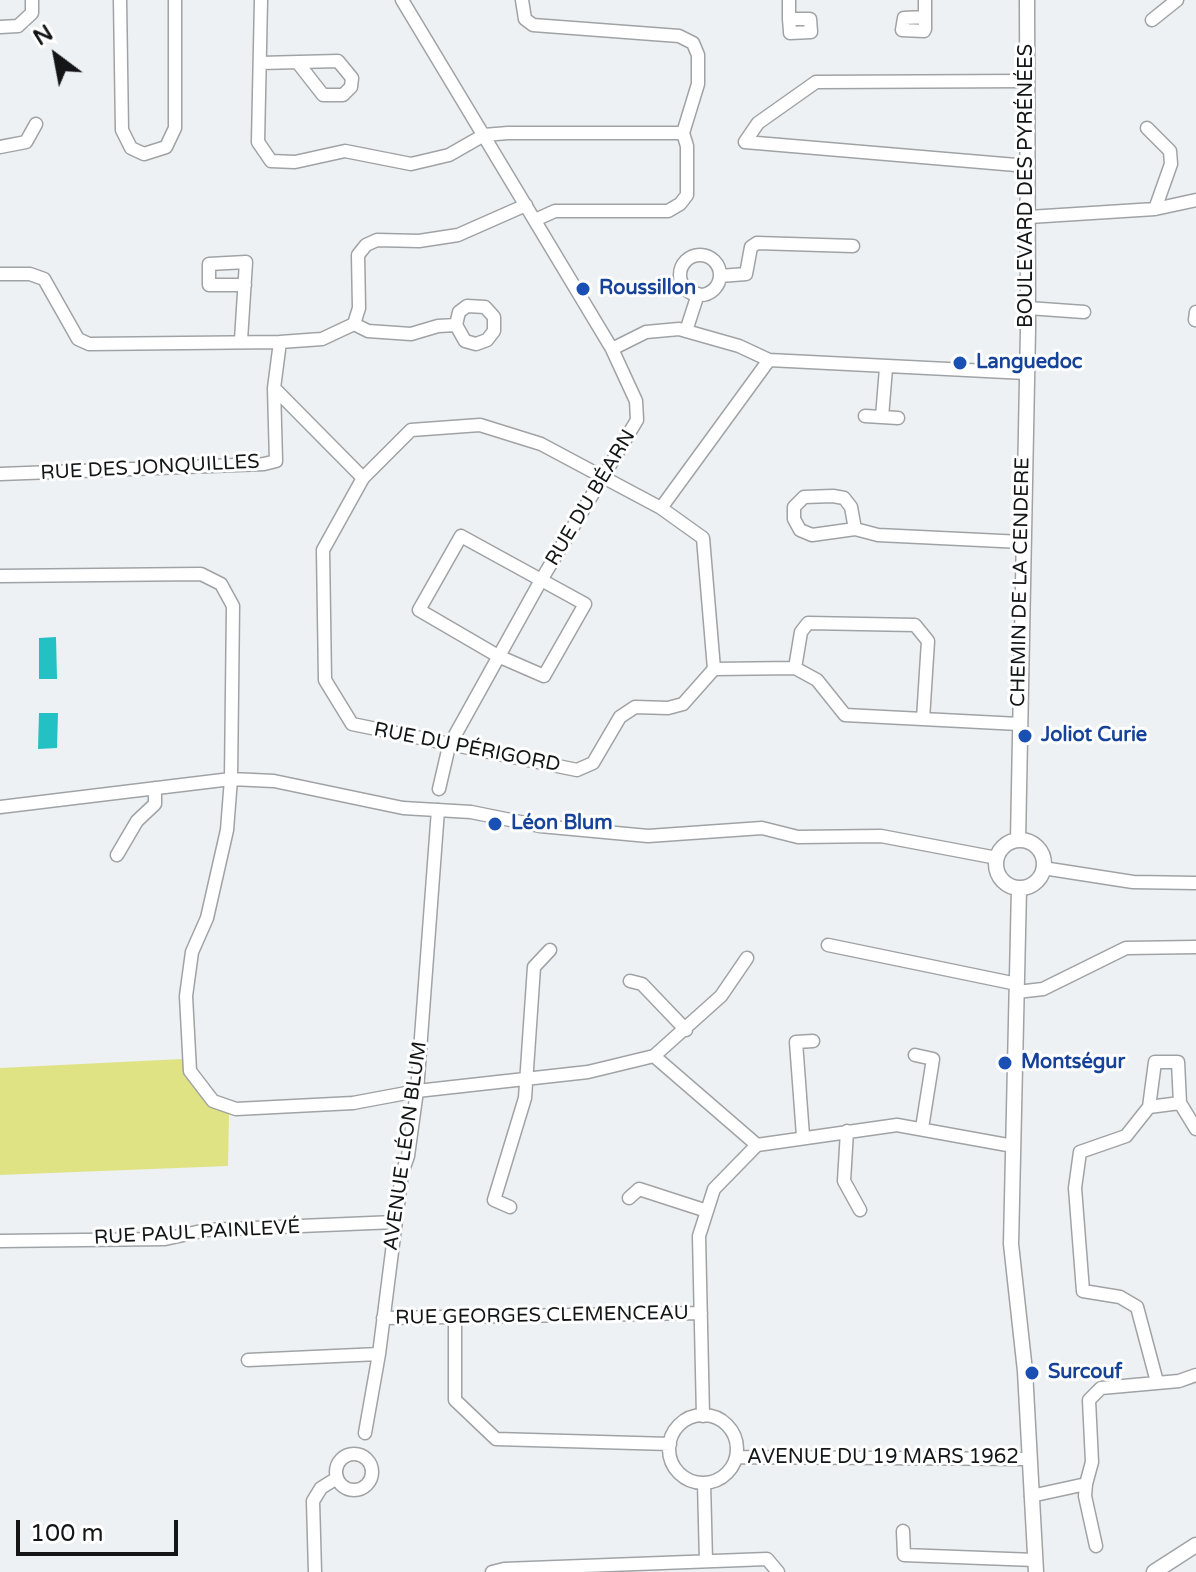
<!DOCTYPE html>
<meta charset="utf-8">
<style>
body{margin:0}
#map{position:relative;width:1196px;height:1572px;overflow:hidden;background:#eef1f4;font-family:"Varela Round",sans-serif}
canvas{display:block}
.north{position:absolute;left:16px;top:16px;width:80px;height:80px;-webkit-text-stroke:6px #fff;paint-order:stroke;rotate:328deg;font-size:22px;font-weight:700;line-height:32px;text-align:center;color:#141516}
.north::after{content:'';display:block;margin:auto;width:28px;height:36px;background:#141516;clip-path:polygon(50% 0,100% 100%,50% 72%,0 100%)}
.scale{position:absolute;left:16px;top:1520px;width:162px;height:36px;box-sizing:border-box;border:4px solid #141516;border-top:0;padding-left:10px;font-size:24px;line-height:28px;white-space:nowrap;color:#141516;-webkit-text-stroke:6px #fff;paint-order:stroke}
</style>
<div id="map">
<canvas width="1196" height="1572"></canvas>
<div class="north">N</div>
<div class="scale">100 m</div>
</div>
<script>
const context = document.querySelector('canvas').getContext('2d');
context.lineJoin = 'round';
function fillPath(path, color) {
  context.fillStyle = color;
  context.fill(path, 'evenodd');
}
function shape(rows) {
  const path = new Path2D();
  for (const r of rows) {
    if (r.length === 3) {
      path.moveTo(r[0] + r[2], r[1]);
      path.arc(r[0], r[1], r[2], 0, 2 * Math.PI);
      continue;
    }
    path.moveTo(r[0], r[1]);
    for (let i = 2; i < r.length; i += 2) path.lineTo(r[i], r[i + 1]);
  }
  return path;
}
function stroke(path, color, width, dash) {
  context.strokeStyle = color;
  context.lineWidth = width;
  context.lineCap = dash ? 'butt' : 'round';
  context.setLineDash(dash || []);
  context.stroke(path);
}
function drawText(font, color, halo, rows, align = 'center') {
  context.font = font + ' "Varela Round",sans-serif';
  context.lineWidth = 6;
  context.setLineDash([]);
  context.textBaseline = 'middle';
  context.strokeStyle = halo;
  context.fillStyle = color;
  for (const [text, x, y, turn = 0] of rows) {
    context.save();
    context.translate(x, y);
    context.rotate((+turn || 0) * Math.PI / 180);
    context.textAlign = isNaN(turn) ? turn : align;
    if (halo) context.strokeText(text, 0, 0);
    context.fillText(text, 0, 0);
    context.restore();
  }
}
fillPath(shape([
 [182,1059,198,1092,216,1109,229,1112,228,1166,0,1175,0,1068]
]), '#dfe384');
fillPath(shape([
 [56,637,57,679,39,679,39,638],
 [39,713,58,713,57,748,38,749]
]), '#23c1c4');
const minor = shape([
 [120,0,122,130,131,148,144,154,166,147,175,128,175,0],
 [261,0,258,142,271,161,295,162,345,151,411,164,449,155,484,135,508,133,683,133],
 [402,0,612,349,636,401,637,420,540,582,449,746,439,789],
 [522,0,525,19,533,25,679,36,693,43,698,55,698,84,683,133],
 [789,0,789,19,790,31,790,33,811,32,810,19,789,19],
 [925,0,925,29,924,31,902,30,904,18,925,17],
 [1152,20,1177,0],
 [0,27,18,26,32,13,32,0],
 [260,63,338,61,352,78,351,87,343,95,323,95,298,63],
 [1027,81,816,82,758,123,745,142,1028,166],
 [1147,128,1170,151,1171,164,1155,209],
 [0,147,26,142,36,124],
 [1029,217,1155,209,1196,200],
 [535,220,555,211,668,211,680,204,687,195,687,146,683,133],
 [700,275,20],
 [0,274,30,274,44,279,78,339,89,344,280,342,274,388,363,478],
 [720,276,746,274,751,247,757,243,853,246],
 [1028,308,1084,312],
 [1195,320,1196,312],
 [354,324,368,331,411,334,438,326,456,325,465,341,476,344,487,340,494,331,494,317,485,307,467,306,459,312,456,325],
 [686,331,698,294],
 [241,340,246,262,209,264,209,285,245,285],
 [280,342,322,339,354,324,359,308,358,255,366,245,377,240,419,241,458,235,526,205],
 [612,349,646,332,679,329,739,346,769,360,1026,373],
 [865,416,898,418],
 [882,417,886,368],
 [480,425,541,444,661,508,703,538,714,669,683,704,668,708,635,707,620,717,593,763,577,770,352,724,325,680,323,550,363,478,411,430,480,425],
 [0,474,264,464,276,461,274,388],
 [661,508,769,360],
 [855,529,812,535,800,530,794,519,794,507,804,497,833,496,844,498,851,507,855,529,878,535,1022,542],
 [461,536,585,604,544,676,498,656,419,610,461,536],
 [0,576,201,574,221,584,233,606,231,779,227,830,207,918,192,952,186,996,190,1071,213,1101,236,1109,353,1103,417,1091,588,1072,654,1056,757,1145,897,1125,1013,1146],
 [795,668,801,632,808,623,915,625,928,641,923,719],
 [714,669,795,668,817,680,845,715,1019,724],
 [0,807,231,779,274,781,403,808,471,812,540,826,648,836,762,828,798,837,881,836,997,858],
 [117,855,137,821,155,804,155,788],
 [1043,868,1133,882,1196,883],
 [828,945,1017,984],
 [630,981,642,984,686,1030],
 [1017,992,1043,989,1126,948,1196,947],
 [915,1055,933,1059,922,1128],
 [654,1056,721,996,747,958],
 [1149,1107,1155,1062,1178,1062,1180,1103],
 [847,1131,844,1181,860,1210],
 [803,1136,796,1042,813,1041],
 [629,1198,639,1189,707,1211],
 [510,1207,494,1200,525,1098,534,967,550,950],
 [0,1241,165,1239,206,1230,395,1222],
 [383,1318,701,1313],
 [455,1318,455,1400,496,1439,670,1444],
 [248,1360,379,1354],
 [1157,1382,1137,1307,1120,1297,1083,1291,1075,1188,1080,1152,1126,1136,1149,1107,1180,1103,1196,1129],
 [703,1449,34],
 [703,1416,699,1236,714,1189,757,1145],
 [365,1433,379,1354,402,1173,408,1156,417,1091,438,810],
 [354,1472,18],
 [736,1457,1029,1459],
 [704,1483,706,1561],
 [1086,1484,1085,1496,1096,1546],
 [1031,1496,1086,1484,1092,1462,1089,1400,1101,1388,1179,1381,1196,1375],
 [903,1531,904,1555,1035,1560],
 [315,1572,313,1501,321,1488,337,1478],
 [492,1572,504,1569,767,1559,778,1572]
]);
const tertiary = shape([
 [1018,840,1028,329,1027,0],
 [1020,864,24],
 [1019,888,1011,1244,1025,1371,1036,1572],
 [1154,1572,1196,1545]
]);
stroke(minor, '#a0a3a5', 15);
stroke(tertiary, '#a0a3a5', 17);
stroke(minor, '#fff', 12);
stroke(tertiary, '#fff', 14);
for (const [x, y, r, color] of [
 [583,289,8,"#1a4fb4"],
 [960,363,8,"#1a4fb4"],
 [1025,736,8,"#1a4fb4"],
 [495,824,8,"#1a4fb4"],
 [1005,1063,8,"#1a4fb4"],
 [1032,1373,8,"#1a4fb4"]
]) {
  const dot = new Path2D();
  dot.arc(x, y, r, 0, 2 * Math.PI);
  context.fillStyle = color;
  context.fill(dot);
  stroke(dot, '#fff', 3);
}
drawText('20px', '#141516', '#fff', [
 ["BOULEVARD DES PYRÉNÉES",1027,186,-90],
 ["RUE DES JONQUILLES",150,468,-3],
 ["RUE DU BÉARN",591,498,-59],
 ["CHEMIN DE LA CENDERE",1021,582,-89],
 ["RUE DU PÉRIGORD",467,748,11],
 ["AVENUE LÉON BLUM",406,1146,-82],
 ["RUE PAUL PAINLEVÉ",197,1233,-3],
 ["RUE GEORGES CLEMENCEAU",542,1316,-1],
 ["AVENUE DU 19 MARS 1962",883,1458]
]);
drawText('bold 20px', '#164399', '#fff', [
 ["Roussillon",599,289],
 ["Languedoc",976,363],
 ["Joliot Curie",1041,736],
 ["Léon Blum",511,824],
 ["Montségur",1021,1063],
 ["Surcouf",1048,1373]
], 'left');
</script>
